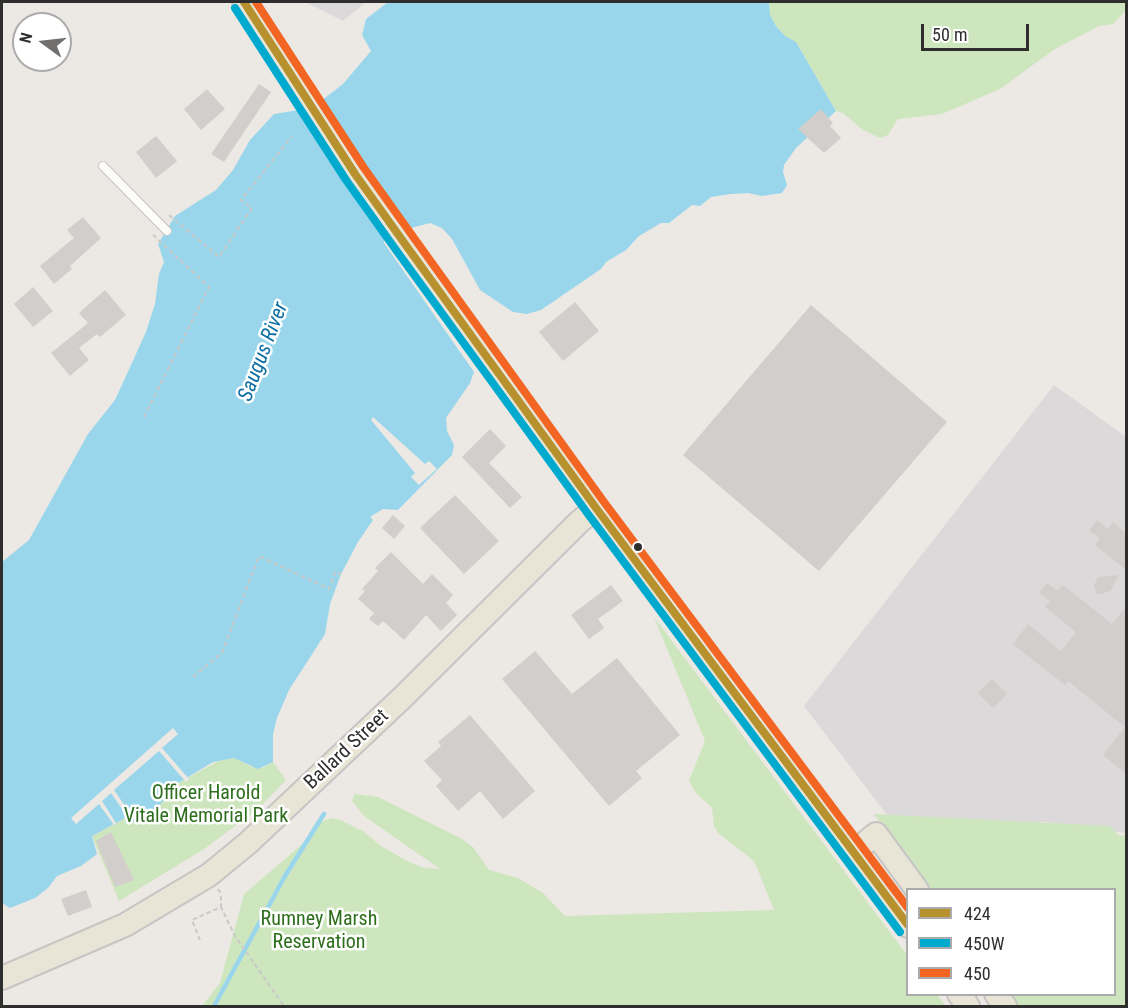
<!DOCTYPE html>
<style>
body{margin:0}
#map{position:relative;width:1128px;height:1008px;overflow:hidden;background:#ece8e4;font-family:"Roboto Condensed",sans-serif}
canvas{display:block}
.frame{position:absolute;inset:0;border:3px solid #2e2e2e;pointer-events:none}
.legend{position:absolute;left:906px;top:888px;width:210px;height:108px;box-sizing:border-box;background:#fff;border:2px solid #ababab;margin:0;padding:8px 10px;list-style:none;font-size:18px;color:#2e2e2e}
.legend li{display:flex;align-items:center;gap:12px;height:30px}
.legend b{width:30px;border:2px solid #ababab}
.north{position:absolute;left:12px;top:12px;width:60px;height:60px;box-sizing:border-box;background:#fff;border:2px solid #ababab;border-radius:50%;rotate:285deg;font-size:16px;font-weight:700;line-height:24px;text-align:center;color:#2e2e2e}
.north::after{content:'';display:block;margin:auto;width:21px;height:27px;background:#706f6e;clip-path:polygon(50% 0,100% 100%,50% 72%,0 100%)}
.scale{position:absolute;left:921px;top:24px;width:108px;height:27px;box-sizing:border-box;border:3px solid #2e2e2e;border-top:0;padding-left:8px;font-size:18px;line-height:21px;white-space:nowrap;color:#2e2e2e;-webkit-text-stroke:4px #fff;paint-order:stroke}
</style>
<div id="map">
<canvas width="1128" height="1008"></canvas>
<div class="frame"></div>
<ul class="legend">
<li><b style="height:8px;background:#b6912d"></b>424</li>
<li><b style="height:8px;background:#00a9ce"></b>450W</li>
<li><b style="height:8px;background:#f26522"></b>450</li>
</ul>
<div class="north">N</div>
<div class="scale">50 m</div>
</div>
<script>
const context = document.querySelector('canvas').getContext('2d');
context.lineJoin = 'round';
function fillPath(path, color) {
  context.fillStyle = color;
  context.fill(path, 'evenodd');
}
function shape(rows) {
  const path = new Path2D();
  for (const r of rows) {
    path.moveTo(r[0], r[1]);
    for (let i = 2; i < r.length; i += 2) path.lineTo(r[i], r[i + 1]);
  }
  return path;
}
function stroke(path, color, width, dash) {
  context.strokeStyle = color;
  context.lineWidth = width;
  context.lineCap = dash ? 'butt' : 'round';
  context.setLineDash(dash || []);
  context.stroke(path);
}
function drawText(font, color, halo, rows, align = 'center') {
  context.font = font + ' "Roboto Condensed",sans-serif';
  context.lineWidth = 5;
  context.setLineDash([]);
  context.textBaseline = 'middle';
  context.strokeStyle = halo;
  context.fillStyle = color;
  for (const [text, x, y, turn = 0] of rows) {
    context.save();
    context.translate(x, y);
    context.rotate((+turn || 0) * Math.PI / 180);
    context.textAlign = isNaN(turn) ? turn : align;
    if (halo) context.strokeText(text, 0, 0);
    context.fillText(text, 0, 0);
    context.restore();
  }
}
fillPath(shape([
 [305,2,366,2,343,21],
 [1054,385,1126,437,1126,833,1046,822,936,825,910,845,804,706]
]), '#dcd9db');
fillPath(shape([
 [769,2,1126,2,1126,10,1113,24,1099,26,1055,49,1000,89,942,114,898,119,888,135,880,138,863,130,843,113,836,111,796,42,785,36,776,26,770,15],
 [654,617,907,955,908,994,937,995,946,1006,202,1006,220,983,244,894,307,840,317,823,331,818,340,820,363,831,381,846,409,862,424,868,440,869,364,816,352,801,355,794,378,797,462,839,473,847,489,870,518,878,543,893,565,916,774,910,754,861,718,833,714,826,712,808,696,793,689,781,705,741],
 [224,758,234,758,252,767,262,768,273,762,286,780,258,809,204,849,119,901,92,836,129,816,155,810,180,782],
 [874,814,1110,826,1118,835,1126,836,1126,1006,1014,1006,1006,995,1114,994,1114,890,929,889]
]), '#cee6be');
fillPath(shape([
 [769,2,770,15,776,26,785,36,796,42,836,111,796,148,784,165,783,172,787,185,782,193,762,196,748,193,731,194,711,197,700,206,692,205,669,223,661,223,639,236,626,250,606,262,601,269,541,310,527,314,513,312,480,290,452,239,442,228,430,223,385,235,384,243,474,372,470,383,446,418,447,431,454,445,452,455,398,510,383,509,370,517,373,520,358,542,341,574,330,604,325,634,289,690,277,718,273,734,273,762,258,769,234,758,213,762,180,782,155,810,134,823,129,816,92,836,97,854,81,866,57,876,48,888,35,898,10,908,2,903,2,562,29,540,88,434,115,400,146,332,155,304,159,274,164,262,158,244,175,216,216,190,233,170,250,140,274,114,312,108,343,84,371,51,362,35,366,19,388,2]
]), '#99d6ec');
fillPath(shape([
 [373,417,425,464,429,461,437,469,419,485,411,477,415,473,371,420],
 [173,728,178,734,162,748,189,779,186,782,159,751,114,790,132,816,129,819,111,793,102,801,116,823,114,825,99,804,76,824,71,818]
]), '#ece8e4');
stroke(shape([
 [214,1006,285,876,324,814]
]), '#99d6ec', 4.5);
fillPath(shape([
 [259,84,271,92,224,162,211,154],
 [207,89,225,109,201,130,184,109],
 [821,109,833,123,830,126,841,138,824,153,798,129],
 [156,136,177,161,156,178,136,152],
 [83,217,101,238,70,266,72,269,54,284,40,266,74,238,67,230],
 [33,287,53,311,33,327,14,304],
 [105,290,126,315,100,337,97,334,79,348,89,360,70,376,51,353,88,323,79,313],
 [575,302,599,331,563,361,539,332],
 [811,305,947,422,819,571,683,455],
 [490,429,506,446,489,463,522,497,510,508,462,457],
 [455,495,499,541,464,574,420,528],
 [393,515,405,526,394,539,382,528],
 [1097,520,1108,529,1113,522,1126,533,1126,570,1095,545,1100,538,1089,530],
 [391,552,423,584,432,574,453,595,446,603,457,615,441,631,426,615,404,640,383,621,378,626,369,619,374,613,358,599,365,591,362,589,378,571,375,568],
 [1119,575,1110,591,1097,595,1094,585,1098,577],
 [1047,583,1058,591,1063,585,1112,624,1126,607,1126,774,1103,755,1125,727,1068,681,1065,685,1013,644,1028,624,1061,651,1076,632,1045,607,1050,601,1039,593],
 [611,585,623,601,598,619,604,628,589,639,571,615],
 [535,651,572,694,617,658,680,735,636,771,642,778,609,806,502,679],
 [992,679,1007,694,993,708,978,693],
 [470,715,535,791,503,819,480,791,458,811,436,786,442,780,424,761,441,746,438,742],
 [111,832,134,880,115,887,96,841],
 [86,890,92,907,68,916,61,899]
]), '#d1cecb');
const lane = shape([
 [103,166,167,231]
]);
const primary = shape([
 [244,2,355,174,405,244,596,508,908,926],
 [853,853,876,834,917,890],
 [2,978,125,925,209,875,248,843,404,696,579,522,596,508],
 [959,994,968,1006],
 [996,994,1005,1006]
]);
stroke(lane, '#c5c4c5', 10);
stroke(primary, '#c6c5c4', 26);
stroke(shape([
 [169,215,219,257,252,208,241,200,292,136],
 [144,417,209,287,151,233],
 [193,677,222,653,259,556,329,589,335,572,341,574],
 [218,889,221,894,221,907],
 [200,940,192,920,221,907,235,936,284,1006]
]), '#c9c9c8', 2, [4.5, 3]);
stroke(lane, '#fcfcfb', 8);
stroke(primary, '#e8e4d6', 22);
stroke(shape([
 [244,2,355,174,405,244,596,508,908,925]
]), '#b6912d', 8);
stroke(shape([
 [235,8,346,180,396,250,588,514,900,932]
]), '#00a9ce', 8);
stroke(shape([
 [256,2,364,168,414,238,604,502,908,908]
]), '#f26522', 8);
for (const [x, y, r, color] of [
 [638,547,5,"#2e2e2e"]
]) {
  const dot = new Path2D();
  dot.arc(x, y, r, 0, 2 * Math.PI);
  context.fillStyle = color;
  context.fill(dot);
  stroke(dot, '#fff', 2);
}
drawText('20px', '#2e2e2e', '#fff', [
 ["Ballard Street",347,750,-43]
]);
drawText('20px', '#2c6e1b', '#fff', [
 ["Officer Harold",206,794],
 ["Vitale Memorial Park",206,817],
 ["Rumney Marsh",319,920],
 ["Reservation",319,943]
]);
drawText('italic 21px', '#0d6fa3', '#fff', [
 ["Saugus River",264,352,-69]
]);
</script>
